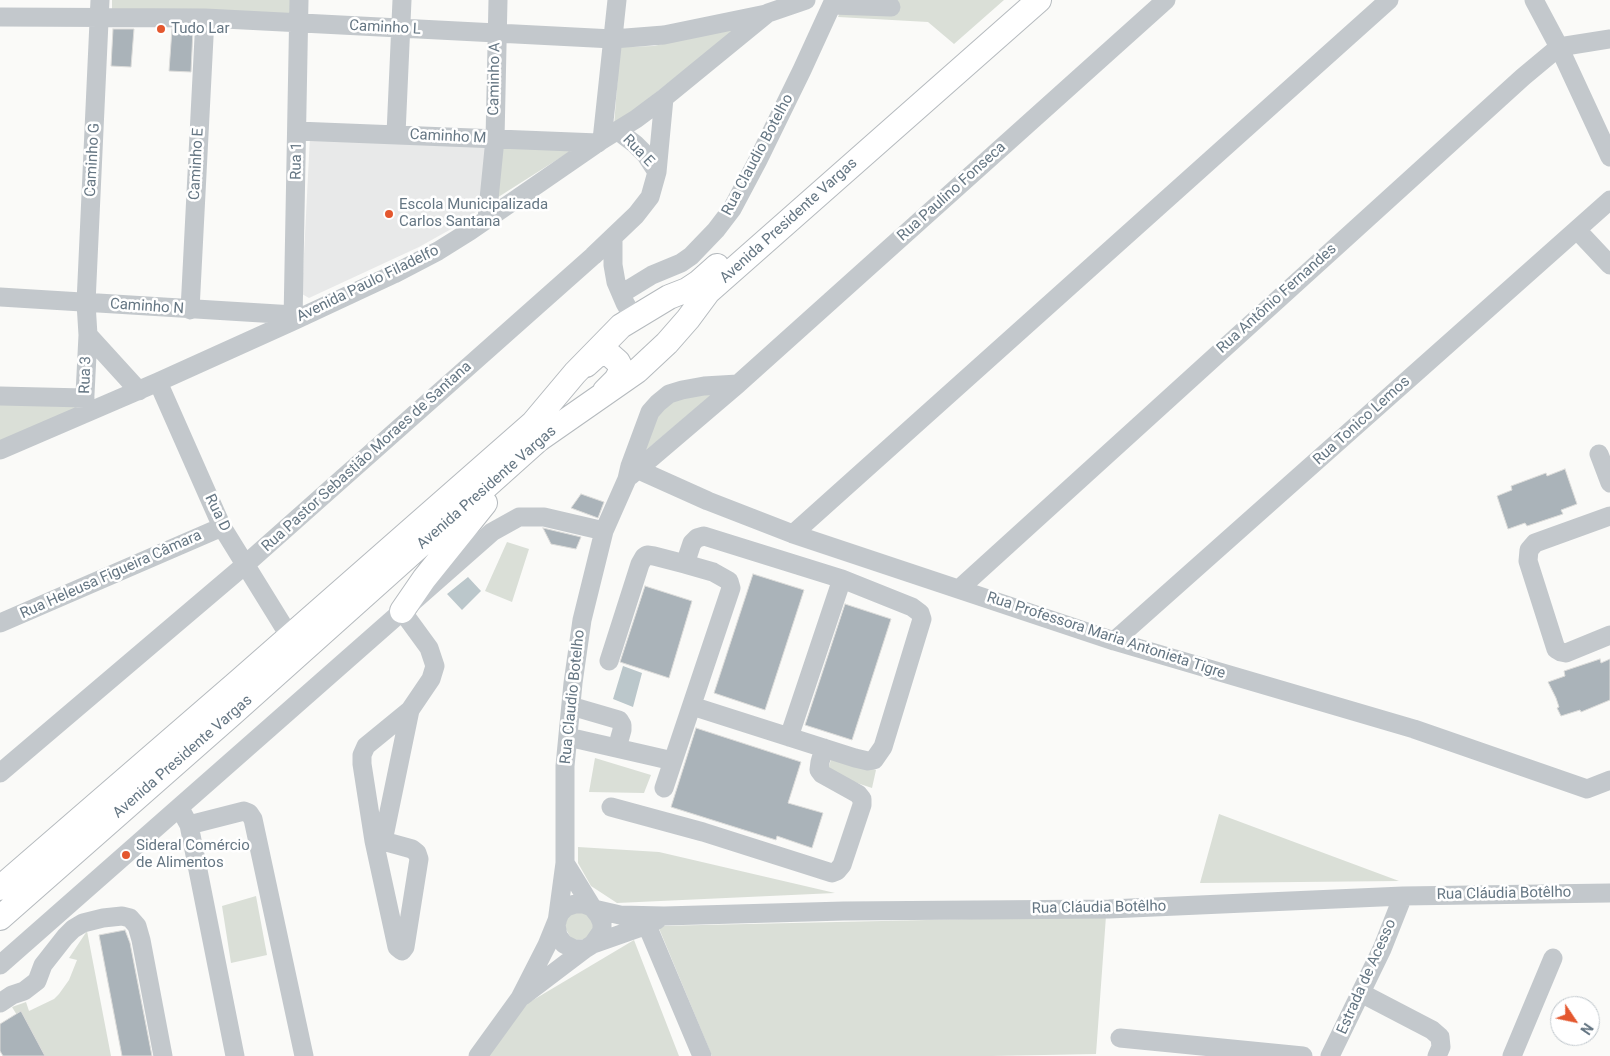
<!DOCTYPE html>
<meta charset="utf-8">
<style>
body{margin:0}
#map{position:relative;width:1610px;height:1056px;overflow:hidden;background:#fafaf8;font-family:Roboto,sans-serif}
canvas{display:block}
.north{position:absolute;left:1550px;top:996px;width:50px;height:50px;box-sizing:border-box;background:#fff;border:1px solid #c1c8cd;border-radius:50%;rotate:124deg;font-size:14px;font-weight:700;line-height:20px;text-align:center;color:#657683}
.north::after{content:'';display:block;margin:auto;width:18px;height:22px;background:#e4572e;clip-path:polygon(50% 0,100% 100%,50% 72%,0 100%)}
</style>
<div id="map">
<canvas width="1610" height="1056"></canvas>
<div class="north">N</div>
</div>
<script>
const context = document.querySelector('canvas').getContext('2d');
context.lineJoin = 'round';
function fillPath(path, color) {
  context.fillStyle = color;
  context.fill(path, 'evenodd');
}
function shape(rows) {
  const path = new Path2D();
  for (const r of rows) {
    path.moveTo(r[0], r[1]);
    for (let i = 2; i < r.length; i += 2) path.lineTo(r[i], r[i + 1]);
  }
  return path;
}
function stroke(path, color, width, dash) {
  context.strokeStyle = color;
  context.lineWidth = width;
  context.lineCap = dash ? 'butt' : 'round';
  context.setLineDash(dash || []);
  context.stroke(path);
}
function drawText(font, color, halo, rows, align = 'center') {
  context.font = font + ' Roboto,sans-serif';
  context.lineWidth = 5;
  context.setLineDash([]);
  context.textBaseline = 'middle';
  context.strokeStyle = halo;
  context.fillStyle = color;
  for (const [text, x, y, turn = 0] of rows) {
    context.save();
    context.translate(x, y);
    context.rotate((+turn || 0) * Math.PI / 180);
    context.textAlign = isNaN(turn) ? turn : align;
    if (halo) context.strokeText(text, 0, 0);
    context.fillText(text, 0, 0);
    context.restore();
  }
}
fillPath(shape([
 [310,136,489,143,483,206,462,223,419,247,309,298,302,294]
]), '#e8e9e9');
fillPath(shape([
 [112,0,293,0,292,15,112,9],
 [845,0,1004,0,954,44,928,22,838,17],
 [741,25,614,126,620,47,654,46],
 [497,145,574,149,492,201],
 [721,387,639,456,660,403],
 [0,404,78,407,0,441],
 [507,542,529,549,512,602,485,591],
 [832,756,876,770,872,788,827,773],
 [595,758,651,775,644,793,589,792],
 [1219,814,1399,881,1200,883],
 [578,847,659,852,835,893,617,903,591,886,578,863],
 [256,896,267,955,231,963,222,906],
 [576,906,595,916,598,924,590,939,572,940,563,924],
 [1106,916,1096,1054,992,1056,712,1056,658,926],
 [87,931,111,1056,42,1056,12,1007,26,1002,29,1011,54,999,59,994,69,980,77,960,69,958],
 [634,940,679,1056,489,1056,523,1006]
]), '#dadfd7');
fillPath(shape([
 [468,577,481,591,462,610,447,594],
 [623,666,642,673,633,707,613,699]
]), '#bbc7cb');
const building = shape([
 [113,29,134,29,131,67,111,66,113,29],
 [172,29,193,29,191,72,169,71,172,29],
 [1565,469,1577,504,1561,510,1563,514,1527,526,1525,523,1508,529,1497,496,1512,490,1511,486,1546,473,1547,476,1565,469],
 [581,494,604,502,598,518,571,508,581,494],
 [543,528,581,537,576,549,551,544,543,528],
 [753,574,804,590,765,710,714,693,753,574],
 [645,586,692,601,669,678,620,662,645,586],
 [845,604,891,619,852,740,805,725,845,604],
 [1600,659,1601,663,1610,659,1610,700,1581,712,1580,710,1561,716,1557,708,1559,707,1556,698,1548,682,1565,676,1564,671,1600,659],
 [696,728,801,762,788,803,823,813,812,848,777,836,776,840,671,807,696,728],
 [125,930,130,943,152,1056,122,1056,99,935,125,930],
 [21,1011,45,1056,3,1056,0,1051,0,1024,21,1011]
]);
fillPath(building, '#aab3b9');
stroke(building, '#dcdcda', 1);
const major = shape([
 [586,365,596,356,604,353,609,354,618,362,620,366,620,373,616,380,605,391],
 [402,611,424,579,485,503],
 [0,888,239,681,533,423,575,373,621,326,669,297,687,290,699,282,717,266],
 [0,918,233,713,538,440,637,371,667,343,688,319,708,292,1039,0]
]);
stroke(major, '#b5babe', 26);
stroke(shape([
 [1534,0,1559,47,1610,157],
 [832,5,891,7],
 [0,17,205,18,613,39,664,35,766,14],
 [297,131,598,143],
 [618,131,635,144,646,155,657,172],
 [396,134,402,0],
 [602,140,617,0],
 [487,219,495,139,498,0],
 [1577,230,1610,265],
 [613,238,613,265,616,282,625,303,633,317],
 [621,294,652,275,681,263,691,256,716,230,732,209,758,160,802,70,834,0],
 [0,297,294,315],
 [190,310,205,18],
 [293,321,299,0],
 [88,335,139,391],
 [158,382,222,527,290,637],
 [0,396,85,398],
 [84,414,88,335,86,303,100,0],
 [0,450,158,382,293,321,394,274,438,251,470,231,602,140,636,119,664,98,768,13,806,0],
 [1599,454,1610,483],
 [630,466,708,501,793,534,1114,641,1414,729,1587,789,1610,780],
 [630,476,738,384,1166,0],
 [1610,516,1535,543,1529,550,1528,561,1556,649,1561,652,1566,653,1610,635],
 [793,534,1389,0],
 [959,589,1523,77,1559,47,1610,39],
 [0,623,222,527],
 [1114,641,1610,200],
 [609,661,640,564,644,557,647,555,654,556,685,564],
 [571,706,619,720,622,725,622,730,617,748],
 [568,737,673,761,731,588,729,581,713,572,685,564,692,543,697,538,704,536,842,579,912,607,920,613,922,619,883,747,874,760,868,761,855,758,692,706],
 [789,737,842,579],
 [0,773,246,564,593,256,636,215,650,197,657,172,664,98],
 [664,788,673,761],
 [611,807,703,832,832,873,837,871,842,865,862,805,862,799,858,794,822,774,819,770,820,762,824,748],
 [183,814,189,825,193,845,235,1056],
 [189,825,244,811,249,813,253,819,304,1056],
 [374,841,383,841,410,710],
 [383,841,412,849,417,853,419,859,405,947,402,951,397,947,374,841,362,764,362,755,366,746,410,710,431,679,435,666,429,648,402,611],
 [565,863,592,907],
 [594,909,620,915,664,916,844,911,1109,909,1403,896,1610,893],
 [643,916,702,1056],
 [557,922,565,863,565,766,573,683,582,620,604,531,627,479,630,466,650,412,658,403,669,394,682,390,704,386,738,384],
 [593,944,647,925,657,920],
 [0,965,492,532,519,517,544,517,604,531],
 [1361,993,1432,1030,1440,1037,1441,1047,1437,1056],
 [523,996,585,949],
 [0,1003,12,995,24,991,37,981,43,965,65,937,73,929,83,923,103,918,122,916,130,918,137,926,141,940,163,1056],
 [1120,1038,1303,1056],
 [478,1056,520,998,547,945,560,913,566,907,575,904,584,904,592,907,599,916,602,923,602,931,593,944,585,949,574,949,564,944,558,936,556,925],
 [1330,1056,1382,949,1403,896],
 [1512,1056,1553,958]
]), '#c3c8cc', 19);
stroke(major, '#fff', 24);
for (const [x, y, r, color] of [
 [161,29,5,"#e4572e"],
 [389,214,5,"#e4572e"],
 [126,855,5,"#e4572e"]
]) {
  const dot = new Path2D();
  dot.arc(x, y, r, 0, 2 * Math.PI);
  context.fillStyle = color;
  context.fill(dot);
  stroke(dot, '#fff', 2);
}
drawText('15px', '#657683', '#fff', [
 ["Caminho L",385,28,3],
 ["Caminho A",495,79,-89],
 ["Caminho M",448,137,3],
 ["Rua E",638,151,46],
 ["Rua Claudio Botelho",758,155,-62],
 ["Caminho G",93,160,-87],
 ["Rua 1",297,161,-89],
 ["Caminho E",197,164,-87],
 ["Rua Paulino Fonseca",952,192,-42],
 ["Avenida Presidente Vargas",789,221,-42],
 ["Avenida Paulo Filadelfo",368,284,-26],
 ["Rua Antônio Fernandes",1277,299,-42],
 ["Caminho N",147,307,4],
 ["Rua 3",86,375,-88],
 ["Rua Tonico Lemos",1362,421,-42],
 ["Rua Pastor Sebastião Moraes de Santana",367,457,-42],
 ["Avenida Presidente Vargas",487,488,-41],
 ["Rua D",217,513,64],
 ["Rua Heleusa Figueira Câmara",111,575,-24],
 ["Rua Professora Maria Antonieta Tigre",1106,636,18],
 ["Rua Claudio Botelho",573,697,-84],
 ["Avenida Presidente Vargas",183,757,-41],
 ["Rua Cláudia Botêlho",1504,894,-1],
 ["Rua Cláudia Botêlho",1099,908,-1],
 ["Estrada de Acesso",1367,977,-66]
]);
drawText('15px', '#657683', '#fff', [
 ["Tudo Lar",171,29],
 ["Escola Municipalizada",399,205],
 ["Carlos Santana",399,222],
 ["Sideral Comércio",136,846],
 ["de Alimentos",136,863]
], 'left');
</script>
